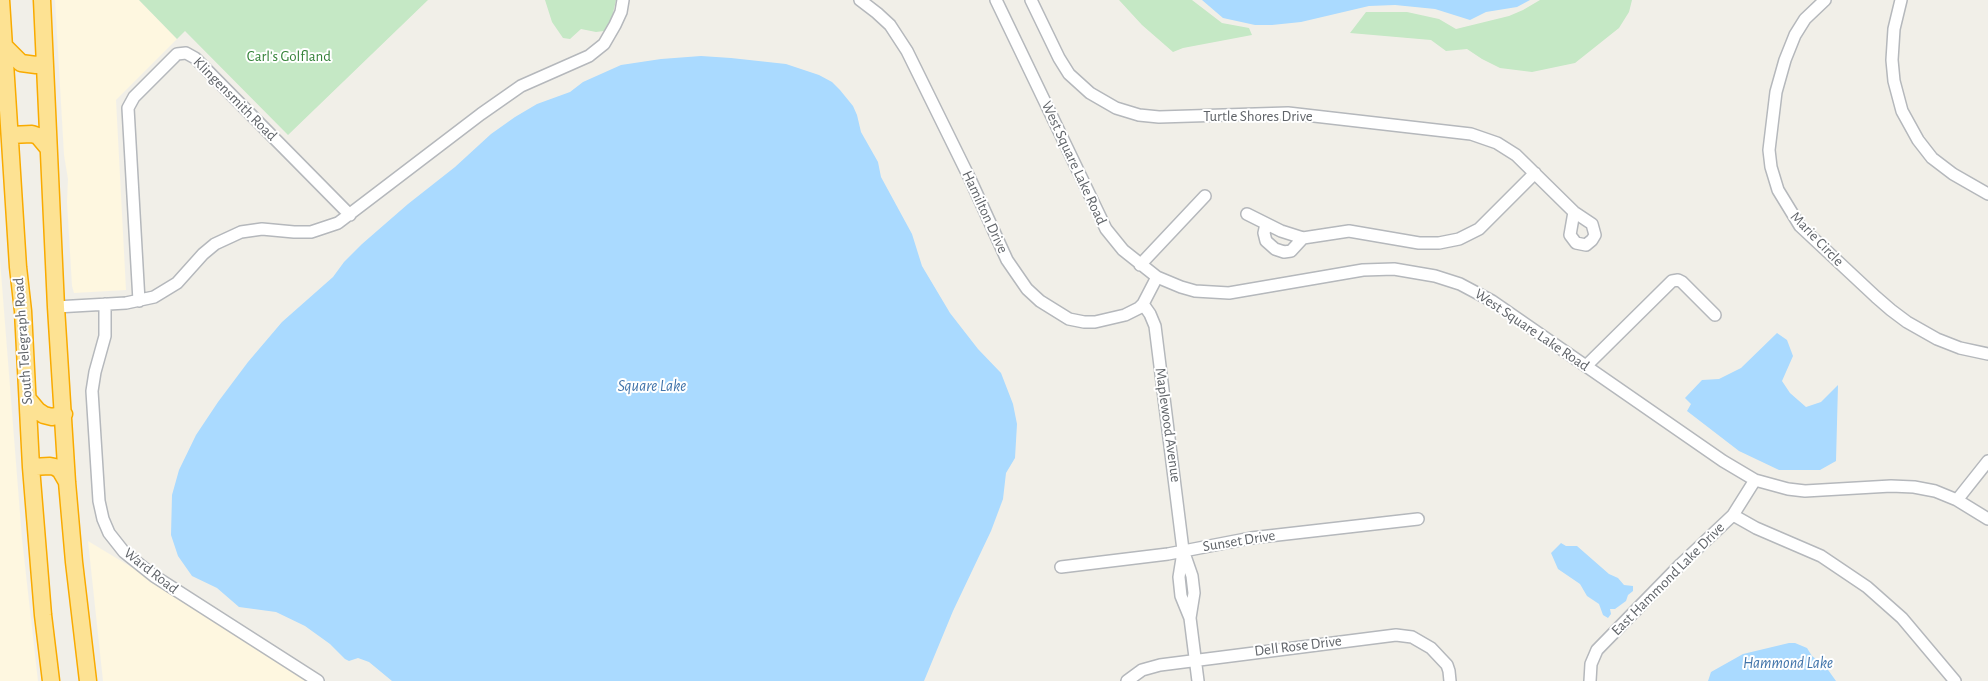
<!DOCTYPE html>
<style>
body{margin:0}
canvas{display:block;background:#f1efe8}
</style>
<canvas width="1988" height="681"></canvas>
<script>
const context = document.querySelector('canvas').getContext('2d');
context.lineJoin = 'round';
function fillPath(path, color) {
  context.fillStyle = color;
  context.fill(path, 'evenodd');
}
function shape(rows) {
  const path = new Path2D();
  for (const r of rows) {
    path.moveTo(r[0], r[1]);
    for (let i = 2; i < r.length; i += 2) path.lineTo(r[i], r[i + 1]);
  }
  return path;
}
function stroke(path, color, width, dash) {
  context.strokeStyle = color;
  context.lineWidth = width;
  context.lineCap = dash ? 'butt' : 'round';
  context.setLineDash(dash || []);
  context.stroke(path);
}
function drawText(font, color, halo, rows, align = 'center') {
  context.font = font + ' "Alegreya Sans",sans-serif';
  context.lineWidth = 4;
  context.setLineDash([]);
  context.textBaseline = 'middle';
  context.strokeStyle = halo;
  context.fillStyle = color;
  for (const [text, x, y, turn = 0] of rows) {
    context.save();
    context.translate(x, y);
    context.rotate((+turn || 0) * Math.PI / 180);
    context.textAlign = isNaN(turn) ? turn : align;
    if (halo) context.strokeText(text, 0, 0);
    context.fillText(text, 0, 0);
    context.restore();
  }
}
fillPath(shape([
 [55,0,139,0,177,39,116,100,126,290,74,293,72,286,67,202,68,179,64,155],
 [0,260,22,539,38,681,0,681],
 [88,541,194,605,310,681,103,681]
]), '#fef7e0');
fillPath(shape([
 [139,0,428,0,288,135,185,31,177,39],
 [545,0,616,0,611,22,604,31,596,32,581,29,570,39,563,38,552,22],
 [1119,0,1192,0,1222,23,1249,28,1252,35,1183,48,1173,52,1142,25],
 [1540,0,1632,0,1629,12,1619,28,1575,63,1532,72,1500,68,1482,59,1467,49,1446,51,1431,40,1350,33,1366,12,1407,12,1439,19,1456,29,1509,16,1523,10]
]), '#c5e8c5');
fillPath(shape([
 [1202,0,1530,0,1517,7,1486,12,1470,20,1435,9,1395,5,1369,6,1301,22,1272,25,1255,25,1223,18],
 [701,56,731,58,786,64,819,75,832,82,840,90,853,106,857,115,861,132,878,162,881,177,912,234,922,266,950,313,978,349,1001,373,1013,404,1017,424,1015,458,1006,473,1003,499,991,531,953,611,924,681,392,681,369,662,358,658,349,661,345,659,330,644,305,626,276,612,239,607,217,588,192,576,178,556,171,535,172,495,179,470,196,435,218,402,248,362,282,322,333,277,344,262,362,244,408,204,455,167,491,134,515,117,537,104,570,92,583,82,621,65,661,59],
 [1777,333,1787,340,1793,356,1782,381,1790,393,1806,407,1821,402,1838,385,1836,461,1820,470,1779,470,1739,451,1687,411,1691,404,1685,398,1702,380,1719,379,1741,368],
 [1561,543,1566,546,1577,546,1609,574,1618,578,1624,585,1633,586,1633,591,1628,595,1626,601,1615,609,1610,609,1611,614,1608,618,1603,615,1599,604,1587,596,1580,584,1558,569,1551,553],
 [1789,643,1795,643,1807,648,1812,656,1826,667,1836,681,1708,681,1711,672,1743,654]
]), '#aadaff');
const minor = shape([
 [860,0,877,13,890,25,907,51,970,179,1007,260,1027,289,1040,301,1069,319,1084,322,1095,322,1125,315,1139,308,1143,304,1157,277],
 [996,0,1106,229,1123,250,1157,277,1181,287,1195,291,1229,293,1363,270,1394,269,1435,276,1460,284,1492,301,1723,461,1755,480,1788,489,1805,491,1891,486,1914,487,1935,491,1957,500,1988,519],
 [1031,0,1059,58,1069,74,1090,93,1116,108,1139,115,1159,117,1288,113,1471,134,1497,143,1516,155,1574,212,1592,224,1595,235,1592,240,1586,245,1576,243,1570,235,1574,212],
 [1825,0,1805,19,1795,35,1785,60,1776,92,1769,150,1771,167,1778,190,1800,226,1876,297,1891,310,1907,322,1937,339,1960,348,1988,354],
 [1901,0,1894,29,1892,60,1894,81,1902,111,1918,140,1932,158,1953,174,1988,194],
 [1247,214,1281,231,1303,238,1349,231,1419,243,1439,243,1459,239,1479,229,1535,173],
 [1266,224,1264,233,1266,241,1275,249,1284,252,1291,251,1303,238],
 [1140,265,1205,196],
 [139,301,128,108,134,97,177,54,186,53,195,58,350,215],
 [105,304,105,336,95,372,92,391,99,501,103,519,109,533,124,552,154,576,318,681],
 [1143,304,1150,314,1155,326,1183,550,1192,576,1194,593,1190,618],
 [56,307,126,303,154,297,177,283,203,254,215,244,241,232,262,229,294,232,311,232,338,223,481,114,521,86,589,56,604,44,615,25,621,12,623,0],
 [1586,366,1672,281,1678,280,1682,282,1715,315],
 [1957,500,1988,461],
 [1733,515,1756,528,1821,556,1867,587,1902,618,1955,681],
 [1183,552,1179,577,1181,596,1190,618,1198,681],
 [1061,567,1168,554,1251,538,1418,519],
 [1127,681,1142,670,1160,665,1396,635,1412,637,1431,648,1447,665,1449,671,1450,681],
 [1590,681,1591,664,1597,650,1681,564,1733,515,1755,480]
]);
const highway = shape([
 [1,0,18,267,23,311,31,467,43,615,51,681],
 [42,0,56,307,67,482,74,562,88,681],
 [4,46,21,63,36,65,44,63],
 [10,135,32,134,38,136,48,148],
 [28,399,38,411,44,415,52,417,64,414],
 [31,467,50,466,55,467,60,470,67,482]
]);
stroke(minor, '#b5b8bc', 14);
stroke(highway, '#f9ab00', 19);
stroke(minor, '#fff', 11);
stroke(highway, '#fde293', 16);
drawText('15px', '#348238', '#fff', [
 ["Carl's Golfland",289,56]
]);
drawText('15px', '#5f6368', '#fff', [
 ["Klingensmith Road",235,99,45],
 ["Turtle Shores Drive",1258,116],
 ["West Square Lake Road",1074,163,65],
 ["Hamilton Drive",985,212,65],
 ["Marie Circle",1817,239,46],
 ["West Square Lake Road",1532,330,34],
 ["South Telegraph Road",23,341,-94],
 ["Maplewood Avenue",1168,425,82],
 ["Sunset Drive",1239,541,-9],
 ["Ward Road",151,571,38],
 ["East Hammond Lake Drive",1668,579,-45],
 ["Dell Rose Drive",1298,646,-7]
]);
drawText('italic 16px', '#4174aa', '#fff', [
 ["Square Lake",652,386],
 ["Hammond Lake",1788,663]
]);
</script>
